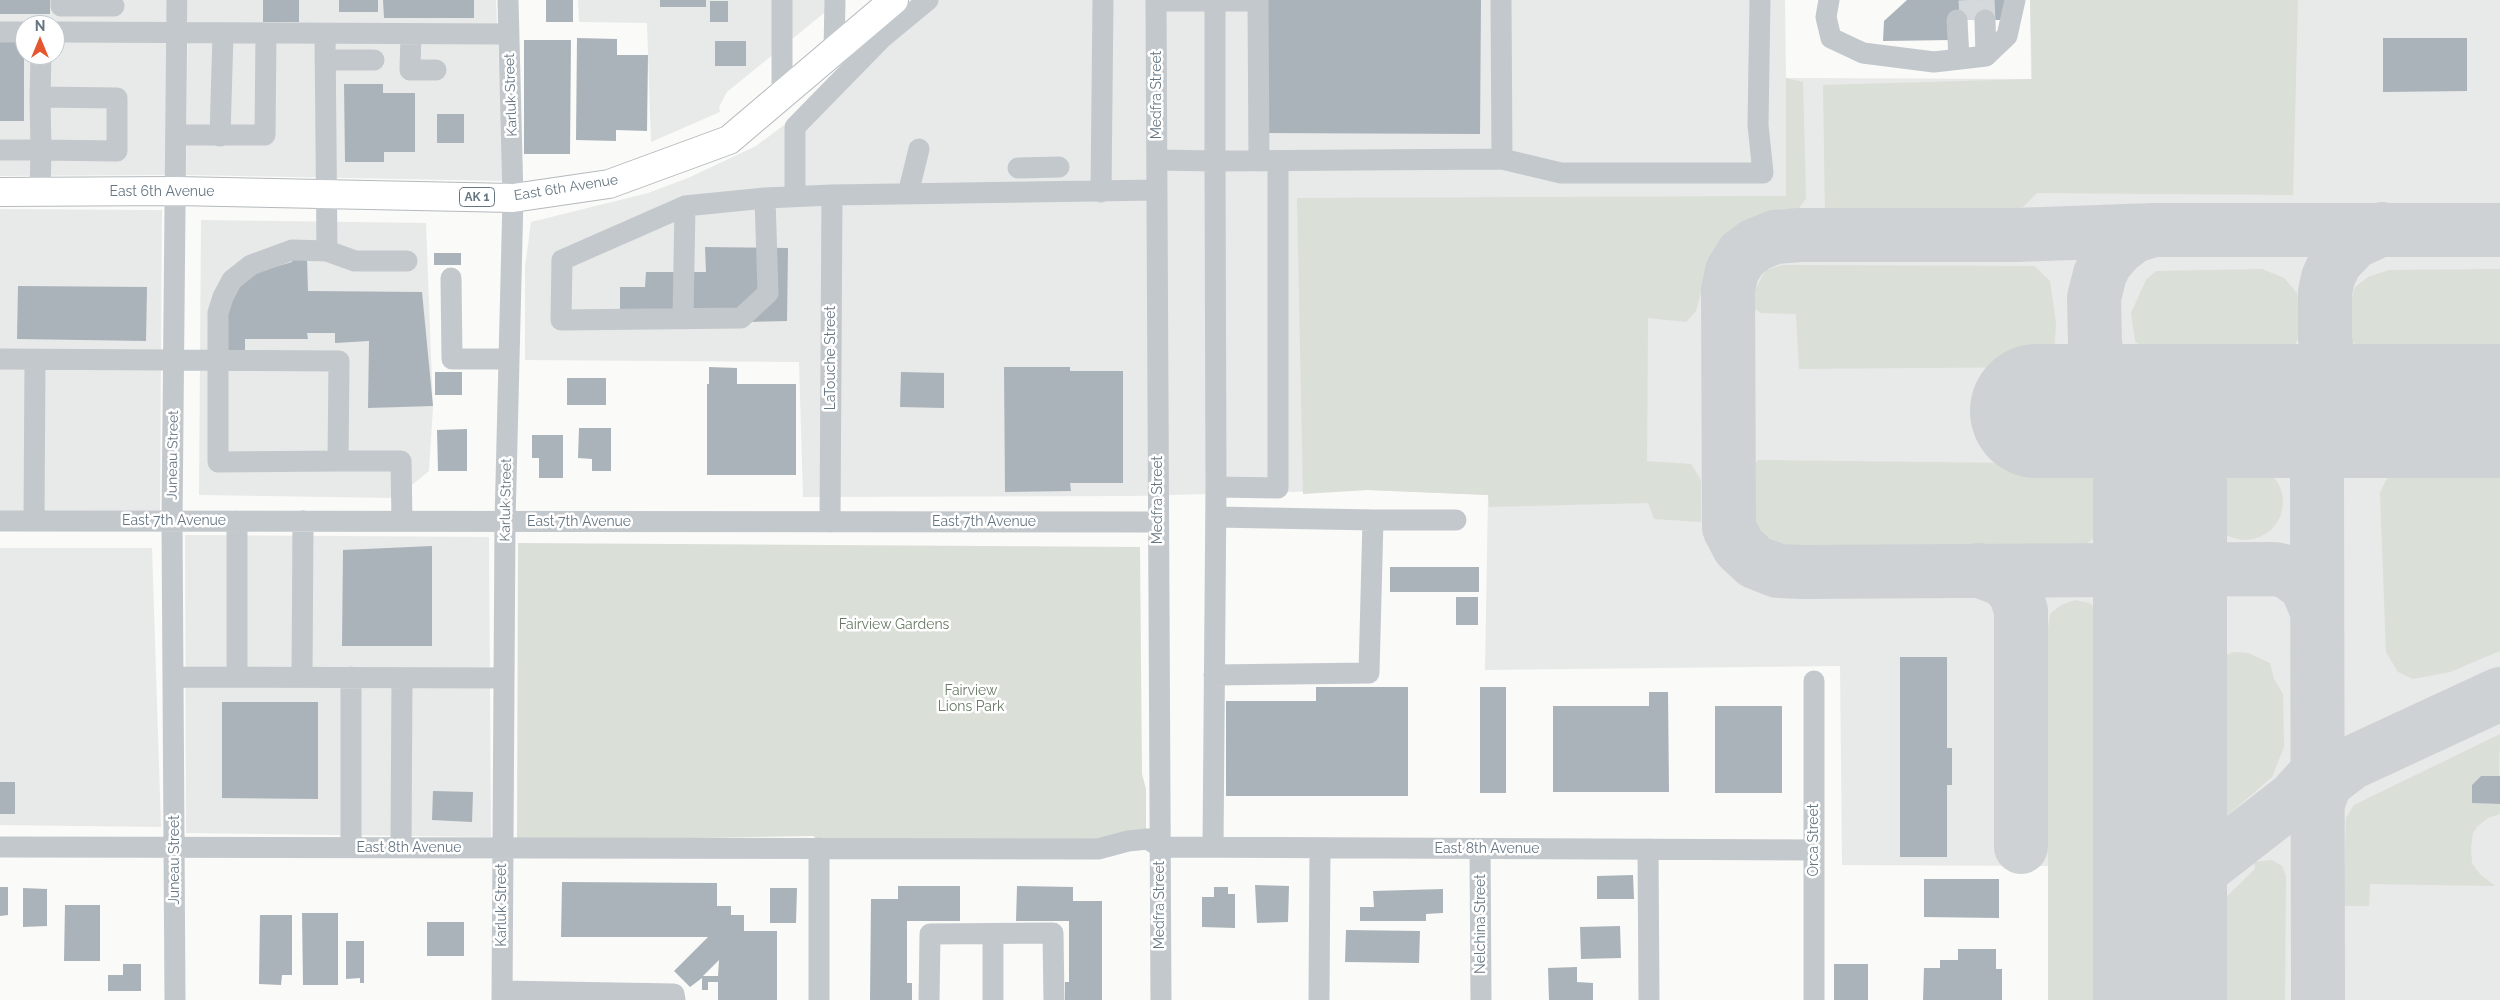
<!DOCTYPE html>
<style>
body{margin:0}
#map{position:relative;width:2500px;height:1000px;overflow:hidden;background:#fafaf8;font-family:Raleway,sans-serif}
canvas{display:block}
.north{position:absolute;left:15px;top:15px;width:50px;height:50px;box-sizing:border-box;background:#fff;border:1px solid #c1c8cd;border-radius:50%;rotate:0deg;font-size:14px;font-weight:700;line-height:20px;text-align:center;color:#657683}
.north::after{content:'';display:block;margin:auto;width:18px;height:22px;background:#e4572e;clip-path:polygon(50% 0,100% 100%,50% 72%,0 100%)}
</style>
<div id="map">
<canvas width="2500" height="1000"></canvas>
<div class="north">N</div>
</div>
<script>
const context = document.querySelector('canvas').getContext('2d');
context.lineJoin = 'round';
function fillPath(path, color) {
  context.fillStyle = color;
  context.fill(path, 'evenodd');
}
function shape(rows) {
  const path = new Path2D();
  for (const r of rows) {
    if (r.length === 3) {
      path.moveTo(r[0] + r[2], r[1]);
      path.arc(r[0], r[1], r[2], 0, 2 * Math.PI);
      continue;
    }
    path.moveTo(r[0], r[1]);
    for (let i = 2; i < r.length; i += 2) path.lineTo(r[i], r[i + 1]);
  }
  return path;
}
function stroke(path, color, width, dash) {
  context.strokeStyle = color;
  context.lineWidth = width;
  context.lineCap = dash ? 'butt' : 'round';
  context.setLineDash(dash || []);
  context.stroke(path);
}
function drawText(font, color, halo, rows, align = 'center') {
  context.font = font + ' Raleway,sans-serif';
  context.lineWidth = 5;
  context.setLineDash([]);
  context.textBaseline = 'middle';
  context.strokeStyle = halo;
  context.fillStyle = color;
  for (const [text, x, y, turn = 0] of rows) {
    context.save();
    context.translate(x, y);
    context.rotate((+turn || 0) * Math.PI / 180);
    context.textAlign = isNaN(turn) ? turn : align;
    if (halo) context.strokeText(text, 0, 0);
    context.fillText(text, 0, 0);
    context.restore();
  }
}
fillPath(shape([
 [0,0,167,0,166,175,0,176],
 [25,25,55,25,55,55,25,55],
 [188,0,496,0,504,181,186,175],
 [578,0,840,0,727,92,719,107,720,112,651,142,647,23,579,22],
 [921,0,1785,0,1786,78,2031,79,2030,0,2500,0,2500,1000,2048,1000,2048,866,1842,865,1840,666,1485,670,1488,495,1367,490,1132,496,803,497,799,362,525,360,525,267,531,222,648,193,688,178,756,146,792,119],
 [0,209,162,210,160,512,0,511],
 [201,220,426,223,433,408,429,471,396,498,199,495],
 [185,535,489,537,491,837,186,833],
 [0,548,152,548,161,827,0,825]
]), '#e8e9e9');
fillPath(shape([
 [2030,0,2298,0,2293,195,2037,193,2023,207,2003,212,1825,213,1823,85,2032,79],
 [1786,78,1803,82,1806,198,1794,215,1761,219,1742,226,1722,246,1708,267,1696,311,1686,322,1648,318,1647,461,1691,464,1701,480,1701,522,1654,519,1648,503,1489,507,1488,495,1367,490,1303,494,1297,198,1786,196],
 [1783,265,2034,266,2050,281,2056,323,2054,352,2041,367,1799,369,1796,314,1761,313,1755,309,1753,295,1765,270],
 [2262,269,2284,278,2297,293,2302,329,2294,347,2284,359,2157,360,2135,341,2131,313,2146,280,2156,271],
 [2500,269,2500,360,2371,361,2364,357,2350,338,2349,315,2352,297,2355,287,2368,277,2389,270],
 [1758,460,2093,464,2107,483,2109,508,2098,535,2085,545,1793,550,1764,535,1754,522,1750,471],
 [2245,502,38],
 [2399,471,2500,471,2500,651,2450,672,2413,679,2398,672,2386,652,2380,493,2386,480],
 [518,543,1140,547,1142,774,1146,789,1146,841,829,850,813,836,517,841],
 [2075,600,2090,603,2100,613,2109,629,2113,655,2113,1000,2048,1000,2048,628,2050,614,2061,605],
 [2234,652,2248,653,2270,663,2274,679,2283,694,2284,747,2272,777,2218,824,2207,818,2203,701,2205,683,2213,663,2223,656],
 [2500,734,2499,776,2481,776,2472,785,2472,803,2500,804,2500,814,2488,818,2478,826,2473,833,2471,847,2472,864,2481,875,2495,886,2370,884,2369,906,2343,906,2346,818,2354,805],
 [2272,860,2282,866,2286,876,2285,1000,2204,1000,2207,936,2220,903,2255,869,2254,862]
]), '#dadfd7');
stroke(shape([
 [2382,229,2354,242,2335,262,2328,278,2325,292,2325,338,2329,369,2343,388,2364,402,2389,411],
 [2154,230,2134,236,2118,248,2106,262,2100,274,2094,298,2095,344,2100,367,2114,390,2165,411],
 [2267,411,2278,415,2298,430,2312,452,2317,475,2318,1000],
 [1978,570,2004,580,2016,594,2021,611,2021,847],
 [2317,611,2306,585,2288,572,2275,569,1802,572,1778,571,1755,562,1739,547,1729,528,1728,290,1732,271,1742,255,1755,245,1775,237,1800,235,2015,235,2154,230,2500,230],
 [2317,805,2326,782,2351,763,2500,694],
 [2160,935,2168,906,2175,893,2189,880,2294,798,2312,778,2318,767]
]), '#ced2d4', 54);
stroke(shape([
 [2037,411,2500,411],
 [2160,1000,2160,484]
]), '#ced2d4', 134);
fillPath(shape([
 [0,0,50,0,50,14,0,14],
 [263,0,299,0,299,22,263,22],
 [339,0,378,0,378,12,339,12],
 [383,0,474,0,474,18,384,18],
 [546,0,573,0,573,22,546,22],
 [660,0,706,0,706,7,660,7],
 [1262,0,1481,0,1480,134,1261,133],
 [1907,0,2007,0,2007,20,1951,20,1951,40,1883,41,1884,21],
 [710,1,728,1,728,22,710,22],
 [577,38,617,39,617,55,648,55,647,131,616,130,616,141,576,140],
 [2383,38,2467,38,2467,91,2383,92],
 [0,40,24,40,24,121,0,121],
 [524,40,571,40,570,154,524,154],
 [715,41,746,41,746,66,715,66],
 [344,84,383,84,383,93,415,93,415,152,384,152,384,162,345,162],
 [437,114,464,114,464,143,437,143],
 [705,247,788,248,787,321,620,325,620,287,645,287,646,272,706,272],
 [434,253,461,253,461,265,434,265],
 [292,258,307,259,308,291,422,292,433,406,368,408,369,341,335,343,335,333,307,333,308,339,245,339,245,351,228,351,220,339,236,289,254,273,292,262],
 [18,286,147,287,146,341,17,339],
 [709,367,737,368,737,384,796,384,796,475,707,475,707,384,709,384],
 [1004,367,1070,367,1070,371,1123,371,1123,483,1070,483,1071,491,1005,492],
 [435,372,462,372,462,395,435,395],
 [901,372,944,373,944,408,900,407],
 [567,378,606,378,606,405,567,405],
 [579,428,611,428,611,471,592,471,592,459,578,458],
 [467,429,467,471,438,471,437,430],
 [532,435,563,435,563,478,539,478,539,458,532,458],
 [432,546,432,646,342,646,343,550],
 [1390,567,1479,567,1479,592,1390,592],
 [1456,597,1478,597,1478,625,1456,625],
 [1900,657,1947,657,1947,748,1952,748,1952,785,1947,785,1947,857,1900,857],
 [1316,687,1408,687,1408,796,1226,796,1226,701,1316,701],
 [1480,687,1506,687,1506,793,1480,793],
 [1649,692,1668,692,1669,792,1553,792,1553,706,1649,706],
 [222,702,318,702,318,799,222,798],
 [1715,706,1782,706,1782,793,1715,793],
 [2481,776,2500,776,2500,804,2472,803,2472,785],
 [0,782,15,782,15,814,0,814],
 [433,791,473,792,472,822,432,820],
 [1633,875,1634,899,1597,899,1597,876],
 [1924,879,1999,879,1999,918,1924,917],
 [562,882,717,883,717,906,731,906,731,915,744,915,744,931,777,931,777,1000,718,1000,718,982,708,982,708,990,702,990,702,978,690,987,674,971,708,937,561,937],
 [719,960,718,976,703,976],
 [1255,885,1289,886,1288,922,1257,923],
 [898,886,960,886,960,921,907,921,907,983,912,983,912,1000,870,1000,871,899,898,899],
 [1017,886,1073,887,1073,901,1102,901,1102,1000,1065,1000,1065,982,1069,982,1069,921,1016,921],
 [0,887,8,887,8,915,0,916],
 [1214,887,1228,887,1228,894,1235,894,1235,928,1202,927,1202,897,1214,897],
 [23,888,47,889,47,926,23,927],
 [770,888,797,888,796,923,770,923],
 [1443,889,1443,913,1426,914,1426,921,1360,921,1360,907,1374,907,1373,891],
 [65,905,100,905,100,961,64,961],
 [302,913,338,913,338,985,303,985],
 [260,915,292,915,292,975,282,975,281,985,259,984],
 [427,922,464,922,464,956,427,956],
 [1620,926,1621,958,1581,959,1580,927],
 [1346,930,1420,931,1419,963,1345,962],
 [346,941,364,941,364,983,360,983,360,978,346,979],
 [1958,949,1996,949,1996,969,2002,969,2002,1000,1923,1000,1924,968,1940,968,1940,960,1958,960],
 [123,964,141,964,141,991,108,991,108,975,123,975],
 [1834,964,1868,964,1868,1000,1834,1000],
 [1577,967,1577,982,1593,983,1593,1000,1549,1000,1548,968]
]), '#aab3b9');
stroke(shape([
 [1969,0,1970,20],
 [1984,0,1985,20]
]), '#d5d9db', 21, [21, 11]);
const highway = shape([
 [0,192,176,191,513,198,609,184,729,140,894,0]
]);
stroke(highway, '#b4b9bd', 30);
stroke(shape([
 [61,0,61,6,114,6],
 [782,0,782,94],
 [1156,0,1161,1000],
 [1215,0,1215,161,1502,159,1501,0],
 [1829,0,1826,17,1831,38,1863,53,1934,62,1986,56,1985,20],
 [1156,1,1258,1,1259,161],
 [1957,20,1959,59],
 [0,32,25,32],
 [55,32,509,34],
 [325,34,327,251],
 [411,34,410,70,436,70],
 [834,49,835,0],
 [1986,56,2007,36,2015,0],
 [325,60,374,60],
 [40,97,41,55],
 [176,135,265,135,266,34],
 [220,136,223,34],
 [0,150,41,150,117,151,117,98,40,97,41,150,40,192],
 [1502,159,1561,173,1763,173,1758,125,1760,0],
 [1157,160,1215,161,1216,487,1278,488,1278,161],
 [1018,168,1059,167],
 [1101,192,1103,0],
 [908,194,919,149],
 [795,196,795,127,882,38,928,0],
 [765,198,768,293,741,318,561,320,562,260,685,206,765,198,832,195,1157,190],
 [451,278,452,359,509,359],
 [683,319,685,206],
 [0,359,339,361,338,461,401,461,402,521],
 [338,461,218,462,218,313,223,297,232,280,251,265,292,250,327,251,355,261,407,261],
 [1373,520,1456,520],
 [0,521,1158,522],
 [34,521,35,359],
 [830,522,832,195],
 [1214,675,1369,673,1373,520,1216,517],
 [174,677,504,678],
 [237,677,237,521],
 [302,677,303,521],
 [0,847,1098,849,1128,841,1148,839,1160,847,1169,847,1814,850],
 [351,847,351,677],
 [401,847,402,678],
 [1213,847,1216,487],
 [819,848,819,1000],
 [1480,849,1481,1000],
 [1648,849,1649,1000],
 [993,934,993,1000],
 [502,991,674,994,675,1000],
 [175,1000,172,521,177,0],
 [502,1000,505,522,513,198,508,0],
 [929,1000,930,934,1053,933,1054,1000],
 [1319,1000,1320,848],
 [1814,1000,1814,681]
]), '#c3c8cc', 21);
stroke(highway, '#fff', 28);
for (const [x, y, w] of [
 [477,197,35]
]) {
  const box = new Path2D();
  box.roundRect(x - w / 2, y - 9.5, w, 19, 4);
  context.fillStyle = '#fff';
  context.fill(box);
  stroke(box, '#657683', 1);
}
drawText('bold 12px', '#657683', null, [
 ["AK 1",477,197]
]);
drawText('14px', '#657683', '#fff', [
 ["Karluk Street",511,95,-92],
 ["Medfra Street",1157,95,-90],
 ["East 6th Avenue",566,188,-9],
 ["East 6th Avenue",162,192],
 ["LaTouche Street",831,358,-90],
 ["Juneau Street",173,455,-89],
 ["Karluk Street",506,500,-89],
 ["Medfra Street",1158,500,-90],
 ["East 7th Avenue",174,521],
 ["East 7th Avenue",579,522],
 ["East 7th Avenue",984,522],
 ["Orca Street",1814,840,-90],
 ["East 8th Avenue",409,848],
 ["East 8th Avenue",1487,849],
 ["Juneau Street",175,860,-90],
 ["Karluk Street",502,905,-90],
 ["Medfra Street",1160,905,-90],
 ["Nelchina Street",1481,924,-90]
]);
drawText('14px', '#687a64', '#fff', [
 ["Fairview Gardens",894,625],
 ["Fairview",971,691],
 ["Lions Park",971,707]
]);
</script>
